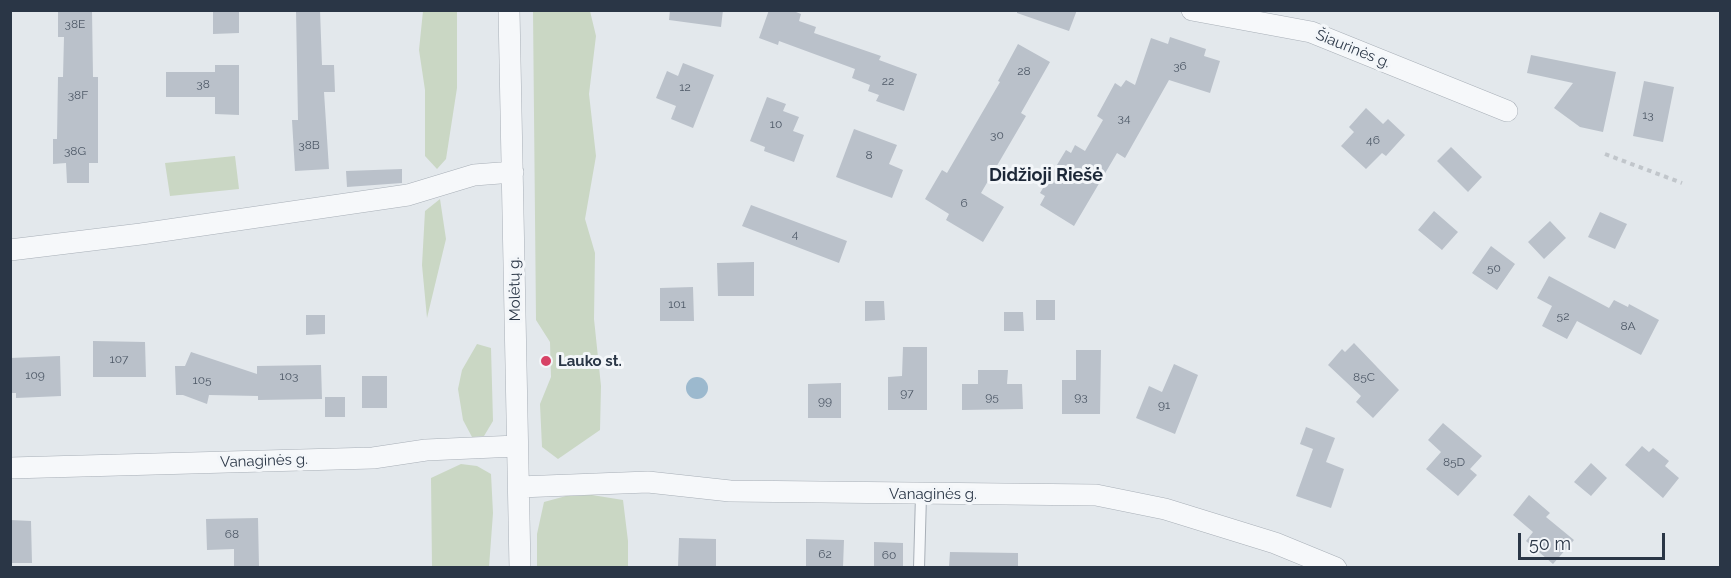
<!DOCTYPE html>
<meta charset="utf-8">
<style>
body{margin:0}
#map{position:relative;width:1731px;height:578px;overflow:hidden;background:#e3e8ec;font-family:Raleway,sans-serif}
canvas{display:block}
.frame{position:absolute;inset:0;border:12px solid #2a3646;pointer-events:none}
.scale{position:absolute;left:1518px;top:533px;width:147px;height:27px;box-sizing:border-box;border:3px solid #2a3646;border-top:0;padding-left:8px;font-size:18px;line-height:21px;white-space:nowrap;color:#2a3646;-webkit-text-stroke:4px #f3f6f9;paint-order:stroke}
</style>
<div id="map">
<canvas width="1731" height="578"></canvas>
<div class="frame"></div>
<div class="scale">50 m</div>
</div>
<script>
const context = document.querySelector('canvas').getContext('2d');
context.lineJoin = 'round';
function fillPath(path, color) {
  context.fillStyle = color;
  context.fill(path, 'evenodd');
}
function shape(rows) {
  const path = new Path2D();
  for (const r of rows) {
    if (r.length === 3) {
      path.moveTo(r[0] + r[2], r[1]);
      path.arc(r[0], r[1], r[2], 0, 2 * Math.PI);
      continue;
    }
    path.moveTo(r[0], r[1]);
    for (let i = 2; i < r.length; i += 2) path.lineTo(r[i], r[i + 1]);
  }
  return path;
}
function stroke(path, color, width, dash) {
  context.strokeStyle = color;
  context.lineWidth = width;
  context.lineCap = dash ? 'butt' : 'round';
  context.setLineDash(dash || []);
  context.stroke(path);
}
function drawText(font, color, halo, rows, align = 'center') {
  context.font = font + ' Raleway,sans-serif';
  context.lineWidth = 6;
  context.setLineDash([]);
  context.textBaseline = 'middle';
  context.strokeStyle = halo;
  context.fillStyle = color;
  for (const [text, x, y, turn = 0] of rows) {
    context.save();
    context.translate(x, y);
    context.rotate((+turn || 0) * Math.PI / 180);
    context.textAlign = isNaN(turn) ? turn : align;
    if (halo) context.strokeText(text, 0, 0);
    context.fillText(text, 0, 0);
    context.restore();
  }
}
fillPath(shape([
 [423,11,457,11,457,88,446,159,437,169,425,156,425,90,419,50],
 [533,11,590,11,596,36,589,94,596,156,585,219,595,253,594,319,601,386,600,430,558,459,542,447,540,404,551,377,550,342,536,320],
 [235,156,239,189,170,196,165,163],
 [440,199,446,239,427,318,422,265,425,211],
 [477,344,491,348,493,421,484,436,472,437,463,420,458,389,462,370],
 [461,464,477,466,491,474,493,513,489,567,432,567,431,478],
 [592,495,623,500,628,541,628,567,537,567,537,534,544,502,566,496]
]), '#cad7c4');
fillPath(shape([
 [697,388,11]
]), '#9cb9ce');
fillPath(shape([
 [58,10,92,10,93,77,98,77,98,163,89,163,89,183,67,183,66,163,53,164,53,139,57,139,58,77,63,77,64,37,58,37],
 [213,10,239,10,239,33,213,34],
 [296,10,320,10,322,65,334,65,335,92,324,92,329,169,295,171,292,120,298,120],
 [670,10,723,10,721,27,669,20],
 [769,10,791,10,801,14,799,21,816,27,814,33,881,56,879,60,917,74,904,111,876,101,879,95,868,91,870,85,852,78,855,69,779,41,778,45,759,38],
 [1017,10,1077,10,1069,31,1017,13],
 [1170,37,1206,49,1204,56,1220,61,1210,93,1169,80,1125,158,1117,153,1074,226,1040,205,1045,196,1040,193,1066,150,1071,153,1075,145,1085,151,1103,120,1097,116,1115,83,1121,87,1126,80,1135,85,1151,38,1168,44],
 [1018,44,1050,62,1021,113,1026,116,981,193,1004,207,983,242,946,220,949,214,925,199,942,170,947,173,1000,82,998,81],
 [1531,55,1616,72,1603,132,1580,127,1554,108,1573,83,1527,73],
 [683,63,714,75,693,128,671,119,676,106,656,98,667,71,678,76],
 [215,65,239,65,239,115,215,114,215,97,166,97,166,72,215,72],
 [1644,81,1674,87,1663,142,1633,136],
 [767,97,786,104,783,111,799,117,793,131,804,135,794,162,764,151,765,147,750,141],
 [1366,108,1383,124,1388,119,1405,135,1386,156,1382,153,1366,169,1341,146,1354,132,1349,127],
 [854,129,897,145,889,164,903,170,892,198,836,177],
 [1451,147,1482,177,1468,192,1437,161],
 [402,169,402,183,347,187,346,171],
 [751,205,847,241,839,263,742,226],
 [1434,211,1458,232,1442,250,1418,230],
 [1600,212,1627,224,1615,249,1588,237],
 [1550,221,1566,238,1544,259,1528,242],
 [1491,246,1515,264,1497,290,1472,273],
 [754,262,754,296,718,296,717,263],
 [1549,276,1609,308,1614,300,1628,307,1629,304,1659,320,1641,355,1577,321,1567,339,1542,326,1552,306,1537,298],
 [693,287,694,321,660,321,660,288],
 [1036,300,1055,300,1055,320,1036,320],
 [865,301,884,301,885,320,865,321],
 [1004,312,1023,312,1024,331,1004,331],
 [306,315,325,315,325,334,306,335],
 [93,341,145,342,146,377,93,377],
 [1354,343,1399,390,1373,418,1356,402,1361,396,1328,365,1342,349,1345,352],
 [903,347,927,347,927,410,888,410,888,377,902,376],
 [1076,350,1101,350,1100,414,1062,414,1062,380,1076,380],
 [191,352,257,374,257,366,321,365,322,399,258,400,258,396,209,395,207,404,183,395,176,395,175,366,185,366],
 [60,356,61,396,16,398,16,393,10,393,10,358],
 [1174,364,1198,375,1175,434,1136,418,1149,386,1162,392],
 [978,370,1008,370,1007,384,1022,384,1023,409,962,410,962,384,978,384],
 [362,376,387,376,387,408,362,408],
 [841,383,841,418,808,418,808,384],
 [325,397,345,397,345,417,325,417],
 [1443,423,1482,456,1470,469,1477,475,1458,496,1426,469,1441,452,1428,440],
 [1306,427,1335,438,1326,462,1344,469,1331,508,1296,496,1313,449,1300,444],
 [1642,446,1649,452,1653,448,1669,461,1665,466,1679,478,1663,498,1625,465],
 [1591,463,1607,478,1591,496,1574,482],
 [1529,495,1550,513,1546,517,1574,540,1553,564,1526,541,1533,532,1513,515],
 [258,518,259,567,234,567,234,549,207,550,206,519],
 [10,520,31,521,32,563,10,563],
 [679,538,716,539,716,567,678,567],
 [806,539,844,540,843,567,806,567],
 [874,542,903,543,903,567,874,567],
 [950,552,1018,553,1018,567,949,567]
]), '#bac1ca');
const service = shape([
 [919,568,921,495]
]);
const minor = shape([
 [509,10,520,568],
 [1192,10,1311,32,1507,111],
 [10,250,141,234,408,195,474,175,513,172],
 [10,468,373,458,426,450,517,446],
 [519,487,648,482,730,491,1096,495,1165,509,1275,543,1336,568]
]);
stroke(service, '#a8afb7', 12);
stroke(minor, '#a8afb7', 22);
stroke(shape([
 [1605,154,1682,183]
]), '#c1c6cb', 4, [4.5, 4.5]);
stroke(service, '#f6f8fa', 10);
stroke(minor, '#f6f8fa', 21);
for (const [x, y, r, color] of [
 [546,361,6,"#d74266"]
]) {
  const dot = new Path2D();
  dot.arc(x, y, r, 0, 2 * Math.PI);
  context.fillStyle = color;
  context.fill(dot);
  stroke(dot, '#f3f6f9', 2);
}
drawText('12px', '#4e5967', null, [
 ["38E",75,24],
 ["36",1180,66],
 ["28",1024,71],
 ["22",888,81],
 ["38",203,84],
 ["12",685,87],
 ["38F",78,95],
 ["13",1648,115],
 ["34",1124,118],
 ["10",776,124],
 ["30",997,135],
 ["46",1373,140],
 ["38B",309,145],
 ["38G",75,151],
 ["8",869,155],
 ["6",964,203],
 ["4",795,234],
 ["50",1494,268],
 ["101",677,304],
 ["52",1563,316],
 ["8A",1628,326],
 ["107",119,359],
 ["109",35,375],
 ["103",289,376],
 ["85C",1364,377],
 ["105",202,380],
 ["97",907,393],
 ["95",992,397],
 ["93",1081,397],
 ["99",825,401],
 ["91",1164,405],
 ["85D",1454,462],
 ["68",232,534],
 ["62",825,554],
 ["60",889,555]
]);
drawText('15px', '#2a3646', '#f3f6f9', [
 ["Šiaurinės g.",1353,49,22],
 ["Molėtų g.",515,289,-91],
 ["Vanaginės g.",264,461,-2],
 ["Vanaginės g.",933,494]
]);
drawText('bold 15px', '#2a3646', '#f3f6f9', [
 ["Lauko st.",558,361]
], 'left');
drawText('bold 18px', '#1c2737', '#f3f6f9', [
 ["Didžioji Riešė",1046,176]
]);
</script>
